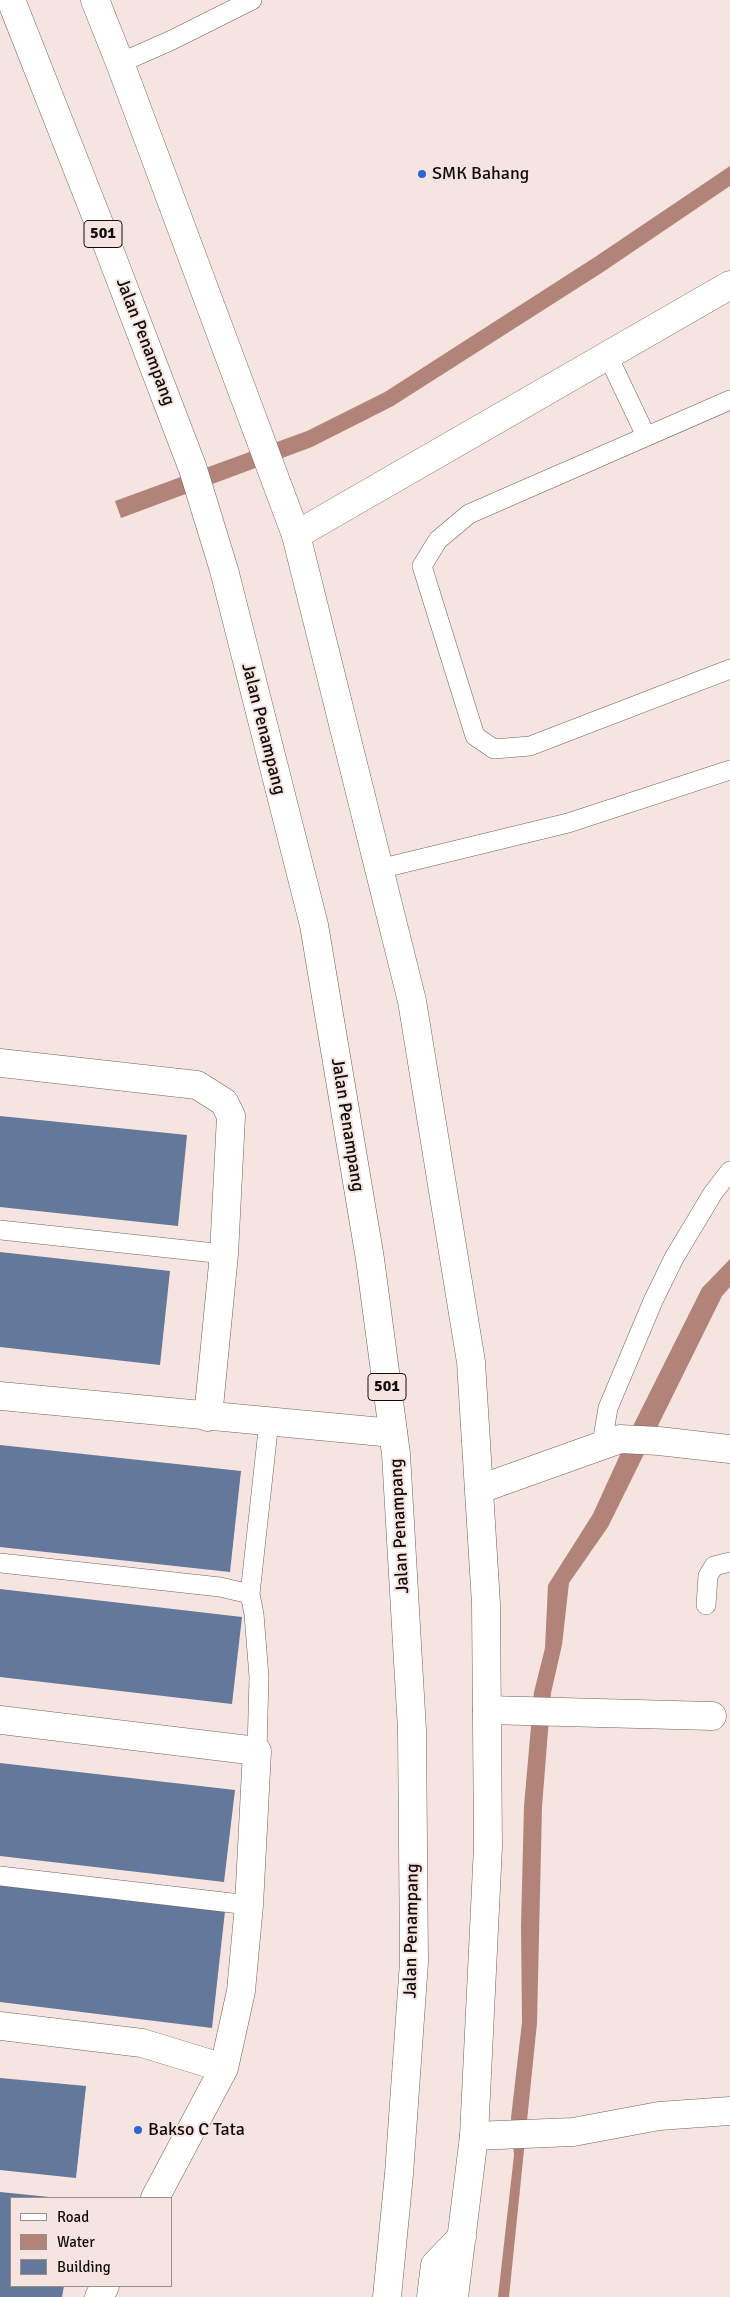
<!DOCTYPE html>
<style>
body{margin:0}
#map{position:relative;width:730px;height:2297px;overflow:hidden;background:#f5e4e0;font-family:Signika,sans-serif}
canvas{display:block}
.legend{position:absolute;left:10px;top:2197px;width:162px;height:90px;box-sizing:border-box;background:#f5e4e0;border:1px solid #9a8e8b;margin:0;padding:6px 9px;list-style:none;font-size:15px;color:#120d0c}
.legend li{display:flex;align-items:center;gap:10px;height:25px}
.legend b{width:25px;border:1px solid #9a8e8b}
</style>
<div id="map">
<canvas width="730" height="2297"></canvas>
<ul class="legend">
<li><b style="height:6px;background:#fff"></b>Road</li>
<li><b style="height:14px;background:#b28479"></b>Water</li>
<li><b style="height:14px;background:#64789b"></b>Building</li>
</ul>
</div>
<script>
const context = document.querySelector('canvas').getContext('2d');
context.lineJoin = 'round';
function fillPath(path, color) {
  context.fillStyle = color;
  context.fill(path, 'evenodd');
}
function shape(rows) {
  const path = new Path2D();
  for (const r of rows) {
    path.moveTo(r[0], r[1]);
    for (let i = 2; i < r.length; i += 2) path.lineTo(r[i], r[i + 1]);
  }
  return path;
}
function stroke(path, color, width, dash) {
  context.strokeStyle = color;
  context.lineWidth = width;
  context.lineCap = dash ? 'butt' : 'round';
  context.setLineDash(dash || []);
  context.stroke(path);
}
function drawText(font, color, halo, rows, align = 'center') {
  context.font = font + ' Signika,sans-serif';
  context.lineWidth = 4;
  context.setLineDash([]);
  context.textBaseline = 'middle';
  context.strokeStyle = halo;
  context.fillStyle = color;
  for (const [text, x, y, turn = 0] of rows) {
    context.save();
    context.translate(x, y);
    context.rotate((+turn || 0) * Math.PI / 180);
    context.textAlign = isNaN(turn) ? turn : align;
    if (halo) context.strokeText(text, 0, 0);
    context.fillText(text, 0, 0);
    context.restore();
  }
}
fillPath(shape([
 [730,166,730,186,603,272,393,406,312,447,121,518,115,501,307,431,385,392,595,257],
 [730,1259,730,1287,722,1296,608,1527,569,1583,562,1645,551,1693,542,1807,537,2023,509,2297,498,2297,514,2155,511,2118,522,2022,521,1926,524,1806,534,1692,545,1648,548,1585,593,1514,634,1424,702,1288]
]), '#b28479');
fillPath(shape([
 [0,1116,187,1135,178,1226,0,1207],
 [0,1252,170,1271,160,1365,0,1347],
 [0,1445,241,1471,230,1572,0,1547],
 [0,1589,242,1617,232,1704,0,1677],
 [0,1763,235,1790,224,1882,0,1856],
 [0,1883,225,1911,212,2028,0,2002],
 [0,2078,86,2086,76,2178,0,2170],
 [0,2192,49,2197,11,2198,11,2286,64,2286,62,2297,0,2297]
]), '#64789b');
const service = shape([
 [120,63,172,40,252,0],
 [607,354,646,436],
 [730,400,469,514,438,540,422,566,475,736,494,749,530,746,730,669],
 [379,869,568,823,730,770],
 [0,1230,224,1254],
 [602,1444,608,1408,653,1301,674,1258,713,1193,730,1171],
 [0,1563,220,1587,250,1594,254,1614,259,1677,257,1751],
 [250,1594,269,1421],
 [706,1605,708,1576,714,1566,730,1562],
 [0,1876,249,1905]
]);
const minor = shape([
 [296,535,730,285],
 [0,1063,197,1085,224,1102,231,1116,224,1254,208,1417],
 [0,1396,393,1433],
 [480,1489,620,1439,659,1441,730,1449],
 [487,1710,712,1716],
 [0,1720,257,1751,249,1905,241,1991,224,2068,155,2198],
 [0,2026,142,2043,224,2068],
 [474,2136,573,2132,659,2116,730,2111],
 [99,2297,105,2286]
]);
const primary = shape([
 [11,0,102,231,193,469,224,570,314,925,370,1259,396,1454,412,1730,414,1962,399,2174,387,2297],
 [95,0,120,63,296,535,412,1001,471,1362,486,1604,488,1846,474,2136,454,2297],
 [431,2297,435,2265,462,2237]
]);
stroke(service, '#70625f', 20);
stroke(minor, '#70625f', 29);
stroke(primary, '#70625f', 29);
stroke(service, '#fff', 19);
stroke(minor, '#fff', 28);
stroke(primary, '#fff', 28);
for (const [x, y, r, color] of [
 [422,174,5,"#2d66d4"],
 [138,2130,5,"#2d66d4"]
]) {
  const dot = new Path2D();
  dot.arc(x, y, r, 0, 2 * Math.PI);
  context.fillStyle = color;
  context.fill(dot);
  stroke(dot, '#f5e4e0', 2);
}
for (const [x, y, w] of [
 [103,234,38],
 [387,1387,38]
]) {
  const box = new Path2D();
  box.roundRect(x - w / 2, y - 13.5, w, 27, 4);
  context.fillStyle = '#f5e4e0';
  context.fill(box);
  stroke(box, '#120d0c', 1);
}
drawText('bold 16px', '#120d0c', null, [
 ["501",103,234],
 ["501",387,1387]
]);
drawText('18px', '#120d0c', '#f5e4e0', [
 ["SMK Bahang",432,174],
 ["Bakso C Tata",148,2130]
], 'left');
drawText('18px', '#120d0c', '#f5e4e0', [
 ["Jalan Penampang",145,342,69],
 ["Jalan Penampang",263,729,76],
 ["Jalan Penampang",347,1125,81],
 ["Jalan Penampang",400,1526,-93],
 ["Jalan Penampang",412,1931,-89]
]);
</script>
